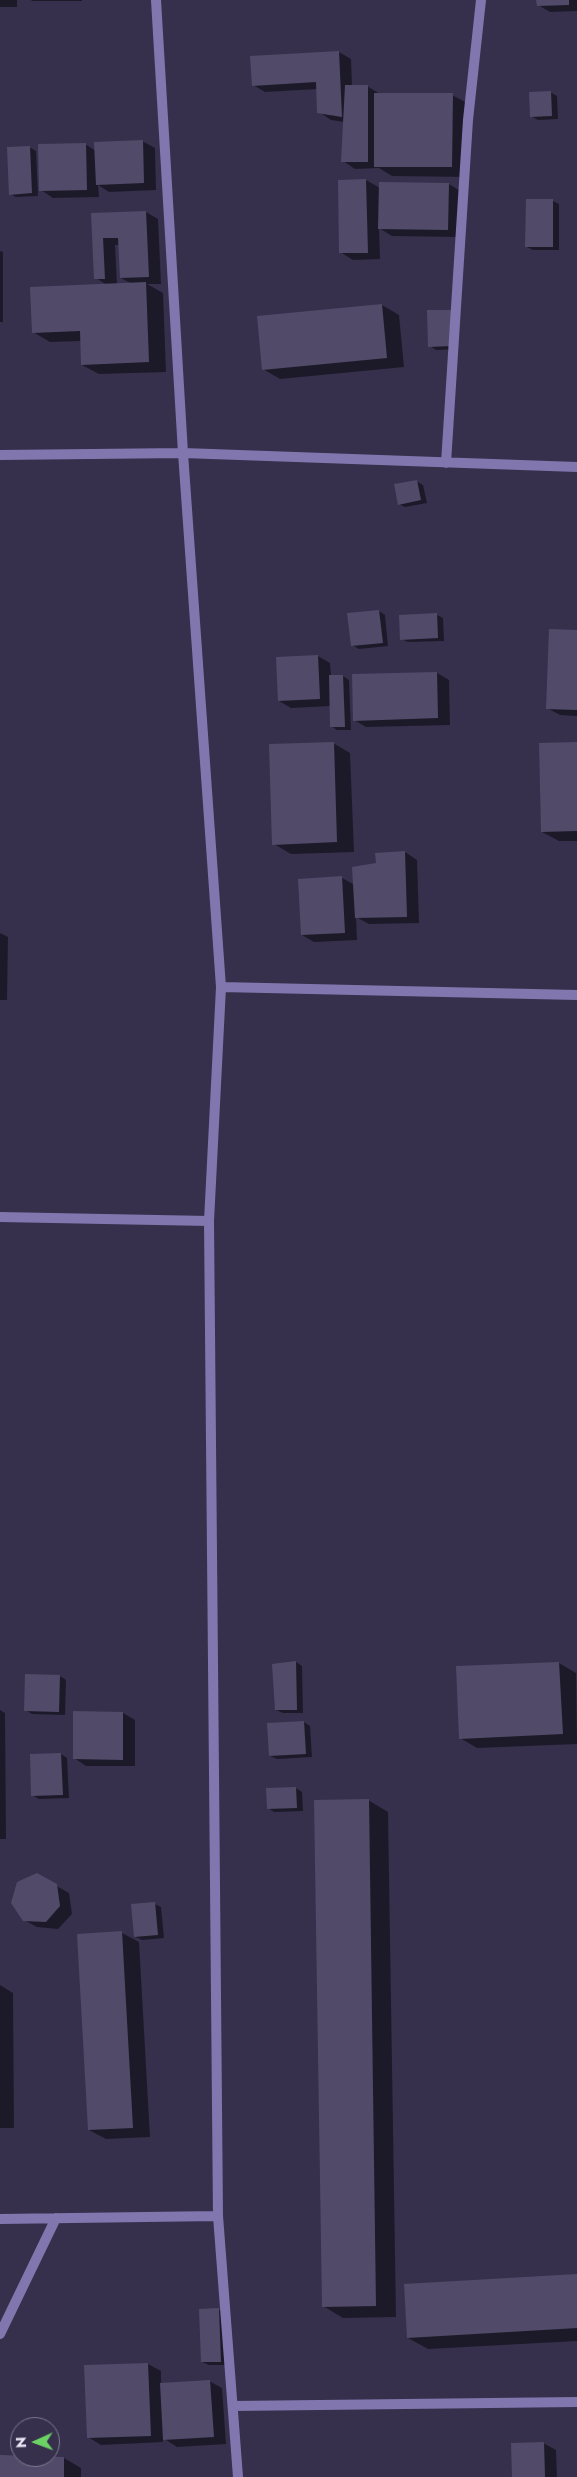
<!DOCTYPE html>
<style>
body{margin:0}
#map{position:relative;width:577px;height:2477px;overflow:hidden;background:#36304c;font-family:Jost,sans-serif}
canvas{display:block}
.north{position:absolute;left:10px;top:2417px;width:50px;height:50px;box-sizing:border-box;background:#36304c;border:1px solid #807c93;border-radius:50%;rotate:268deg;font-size:14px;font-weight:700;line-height:20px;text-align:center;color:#f0eefd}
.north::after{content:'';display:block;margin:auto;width:18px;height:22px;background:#6ad364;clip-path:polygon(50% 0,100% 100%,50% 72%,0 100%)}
</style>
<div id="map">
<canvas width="577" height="2477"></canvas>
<div class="north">N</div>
</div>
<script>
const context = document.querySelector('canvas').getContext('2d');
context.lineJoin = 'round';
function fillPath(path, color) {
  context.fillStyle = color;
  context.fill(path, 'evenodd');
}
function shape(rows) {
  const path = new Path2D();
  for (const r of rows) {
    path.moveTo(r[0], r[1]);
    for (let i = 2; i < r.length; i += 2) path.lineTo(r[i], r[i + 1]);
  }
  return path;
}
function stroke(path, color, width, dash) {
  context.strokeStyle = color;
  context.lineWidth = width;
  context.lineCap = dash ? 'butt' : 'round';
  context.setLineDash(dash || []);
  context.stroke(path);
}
fillPath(shape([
 [0,0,17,0,17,7,0,7],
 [31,0,82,0,82,1,32,1],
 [538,0,577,0,577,11,550,12,538,5],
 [339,52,351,59,352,86,367,86,380,94,452,95,469,104,469,177,392,176,379,168,355,169,343,161,344,122,331,120,319,112,317,89,265,92,253,85],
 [550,92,557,96,558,119,538,120,531,116],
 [142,141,155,148,156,190,109,192,98,185,99,197,53,198,41,190,85,144,96,151],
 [29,147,36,151,38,196,16,197,10,194],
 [366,180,380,188,380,183,449,184,462,192,460,237,392,236,379,228,380,259,353,260,340,252,339,181],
 [527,200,553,201,559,204,559,250,533,250,527,247],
 [146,212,158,219,161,284,147,284,163,293,166,372,99,374,82,365,81,341,50,342,33,332,107,285,96,278,93,214],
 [115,245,120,245,121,278,132,284,117,285],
 [0,251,3,252,3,322,0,322],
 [382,305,399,315,404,367,280,379,263,369],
 [428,312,458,349,436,350,430,346],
 [416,481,423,485,427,503,405,507,399,504],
 [379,611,385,615,388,646,359,649,352,645],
 [437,615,443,618,444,641,408,642,401,639],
 [577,631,577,716,560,715,547,708],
 [318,656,330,663,331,676,343,676,349,680,351,730,337,730,331,726,330,706,291,708,279,701],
 [437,673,449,680,450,725,366,727,354,720],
 [333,743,350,753,354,852,291,854,274,844],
 [577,743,577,841,559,841,542,832],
 [405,852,417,860,419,923,369,924,356,917,357,940,314,942,302,935,342,878,355,885,377,864],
 [0,933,8,937,7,1000,0,1000],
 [296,1662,302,1666,303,1713,283,1713,276,1710],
 [559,1663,576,1673,577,1744,477,1748,460,1738,457,1668],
 [60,1676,66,1680,65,1715,32,1714,25,1710],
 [0,1710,5,1713,6,1839,0,1839],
 [74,1712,123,1713,135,1720,135,1766,86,1766,74,1758],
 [304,1722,310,1726,312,1757,277,1759,270,1756],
 [61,1754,67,1758,69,1798,39,1799,32,1795],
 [296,1788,302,1792,303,1811,274,1812,268,1808,267,1789],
 [368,1800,388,1812,396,2317,343,2318,323,2306],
 [37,1875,69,1893,72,1914,58,1929,37,1927,24,1920],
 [155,1904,161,1907,164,1938,142,1940,135,1937],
 [122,1933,139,1942,150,2137,106,2139,89,2130],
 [0,1985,13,1993,14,2128,0,2128],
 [577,2275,577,2341,428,2349,408,2338],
 [219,2310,225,2313,227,2365,209,2365,202,2362],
 [148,2364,161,2371,161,2384,209,2381,222,2388,226,2444,177,2447,163,2438,163,2442,101,2445,88,2437,86,2366],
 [543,2443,556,2450,557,2477,513,2477],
 [0,2456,64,2458,81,2468,81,2477,0,2477]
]), '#0007');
fillPath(shape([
 [536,0,569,0,569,5,537,6],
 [339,51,342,117,317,113,316,82,252,86,250,56],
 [345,85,368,85,368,162,341,162],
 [551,91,552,116,530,117,529,92],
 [374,93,453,93,452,167,374,167],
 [143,140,144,183,96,185,94,142],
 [86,143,87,190,39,191,38,144],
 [30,146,32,193,9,195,7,147],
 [366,179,368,253,339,253,338,180],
 [379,182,449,183,448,230,378,229],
 [526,199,553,199,553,247,525,247],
 [146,211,149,277,120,278,118,238,103,238,105,279,94,279,91,213],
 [146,282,149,362,81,365,80,331,32,333,30,287],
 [382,304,387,358,262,370,257,316],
 [427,310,451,310,452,346,428,347],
 [417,480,421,500,398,505,394,484],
 [379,610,383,643,351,646,347,613],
 [437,613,438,638,400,640,399,615],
 [549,629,577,630,577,710,546,709],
 [318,655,320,699,278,701,276,657],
 [437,672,438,718,353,721,352,674],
 [329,675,343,675,345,727,330,727],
 [334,742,337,842,272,845,269,744],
 [577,742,577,831,541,832,539,743],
 [405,851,407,917,355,918,352,867,376,863,375,853],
 [342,876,345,933,301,935,298,879],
 [296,1661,297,1710,275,1710,272,1664],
 [559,1662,563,1734,459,1739,456,1666],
 [25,1674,60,1675,59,1712,24,1711],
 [73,1711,123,1712,123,1760,73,1759],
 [304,1721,306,1754,269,1756,267,1723],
 [61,1753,63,1795,31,1796,30,1754],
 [296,1787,297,1808,267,1809,266,1788],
 [369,1799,376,2306,322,2307,314,1800],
 [37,1873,57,1884,60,1906,46,1922,23,1921,11,1903,17,1882],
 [155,1902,158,1935,134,1937,131,1904],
 [122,1931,133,2128,88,2130,77,1934],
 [577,2274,577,2328,407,2338,404,2284],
 [219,2308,221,2362,201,2362,199,2309],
 [148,2363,151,2436,87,2438,84,2365],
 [210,2380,214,2437,163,2440,160,2383],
 [544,2442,545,2477,512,2477,511,2443],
 [0,2455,64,2457,64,2477,0,2477]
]), '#514b69');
stroke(shape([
 [156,0,183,453,221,987,209,1221,218,2216,238,2477],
 [0,455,183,453,577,467],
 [446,463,468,120,481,0],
 [221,987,577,995],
 [0,1217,209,1221],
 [0,2219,218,2216],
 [0,2334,56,2218],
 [233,2406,577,2402]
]), '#8177ae', 10);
</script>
